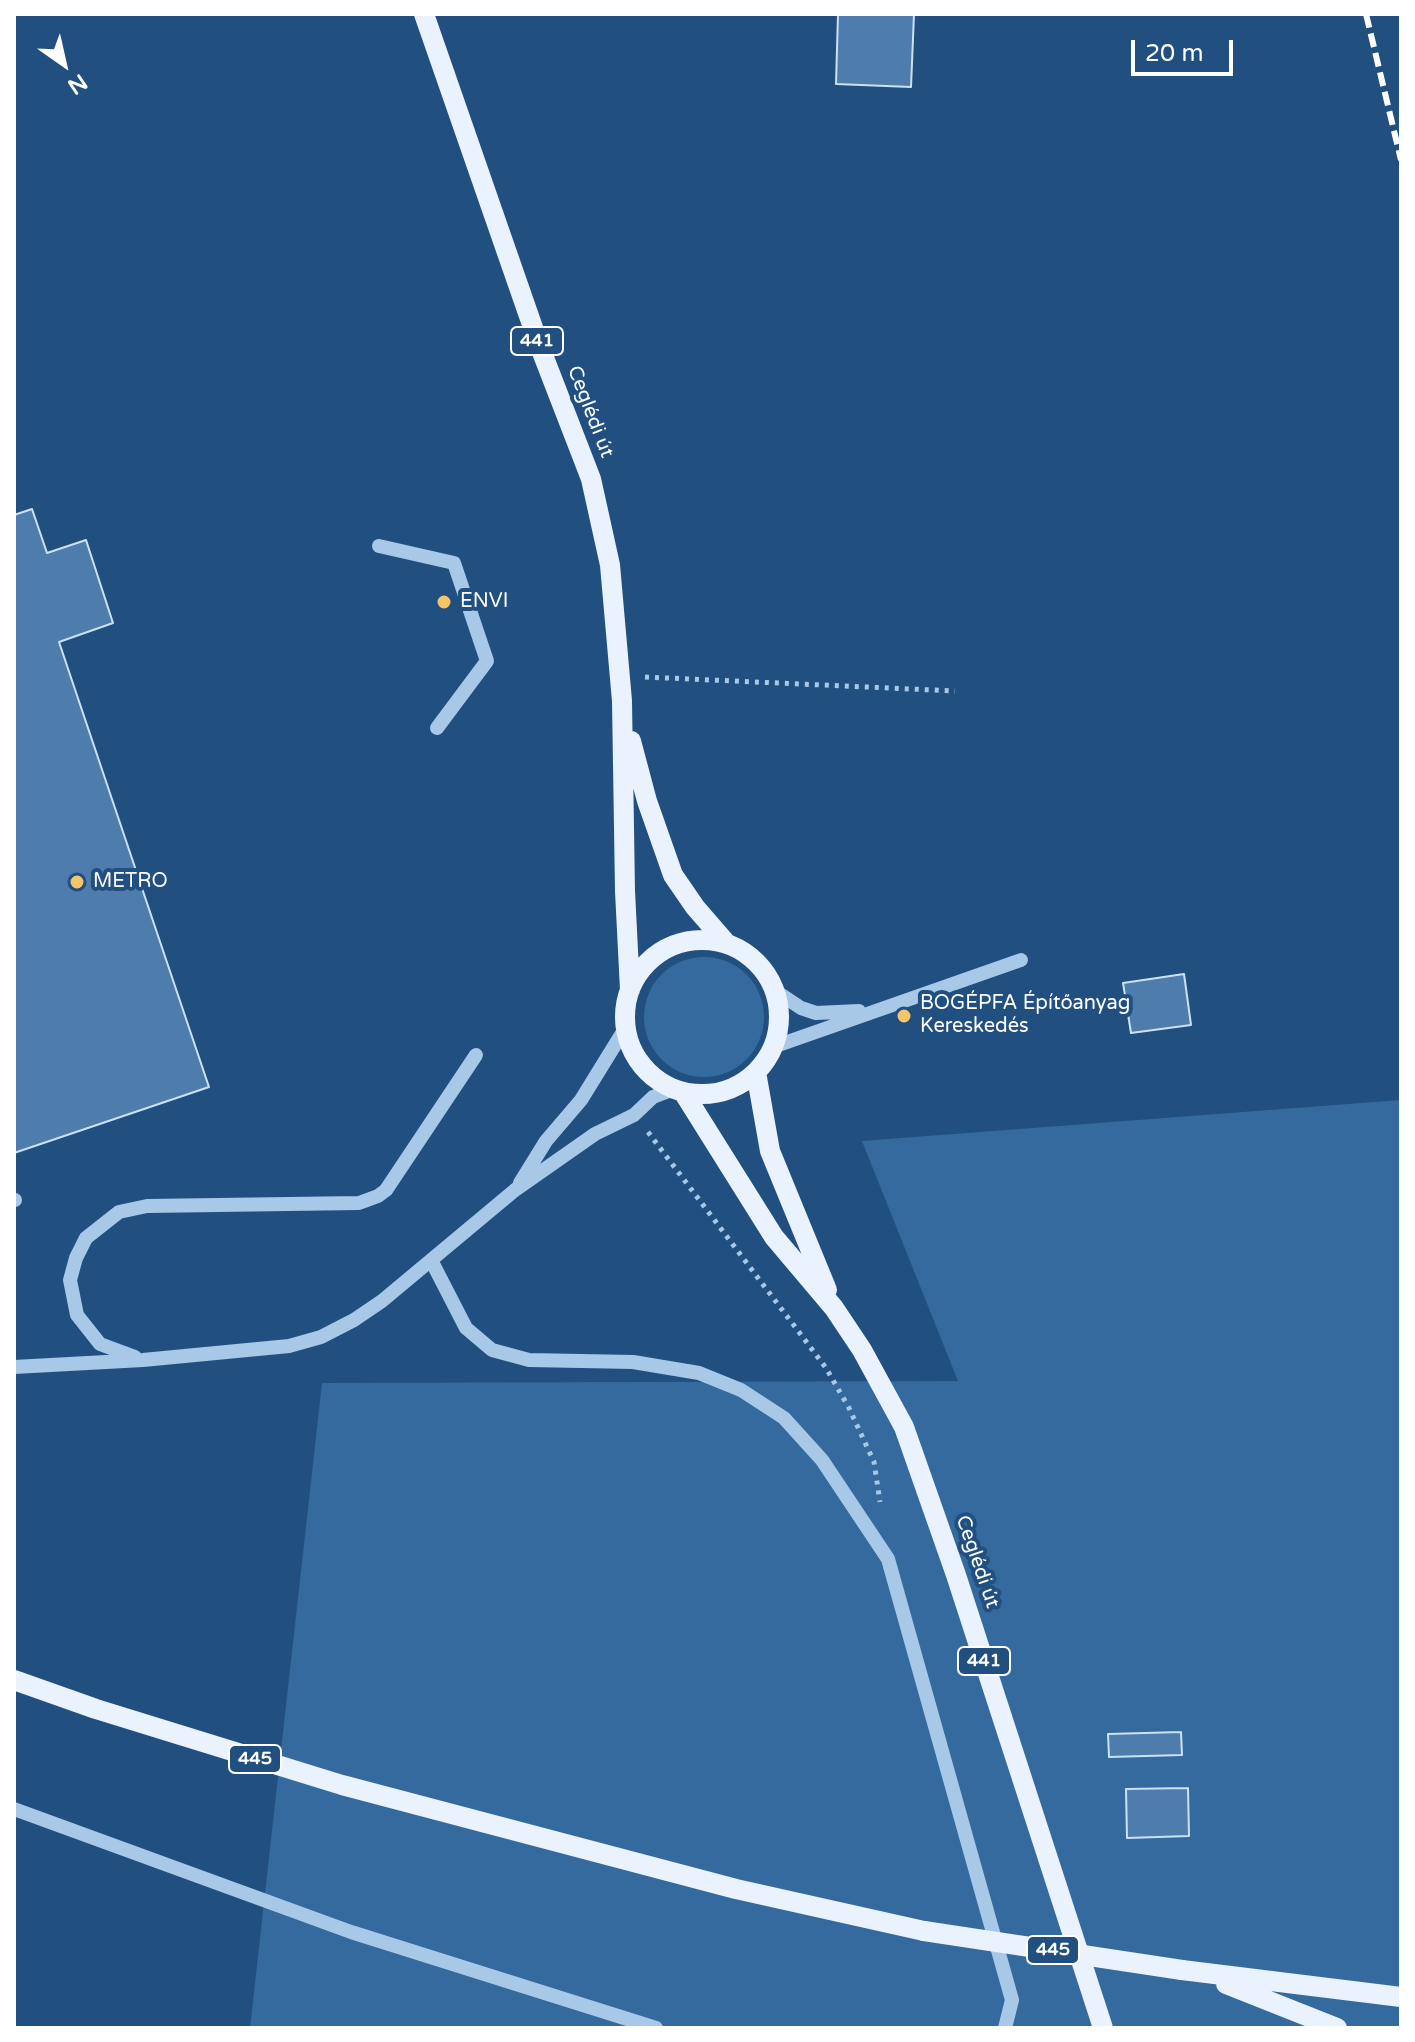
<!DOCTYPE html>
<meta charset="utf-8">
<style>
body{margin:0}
#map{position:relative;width:1415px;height:2042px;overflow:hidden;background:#215080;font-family:"Varela Round",sans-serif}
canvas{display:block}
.frame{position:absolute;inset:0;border:16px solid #fff;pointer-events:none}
.north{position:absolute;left:24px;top:24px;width:80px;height:80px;-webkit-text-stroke:6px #215080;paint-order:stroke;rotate:146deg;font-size:22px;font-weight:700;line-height:32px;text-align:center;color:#fff}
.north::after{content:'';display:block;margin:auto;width:28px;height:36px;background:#fff;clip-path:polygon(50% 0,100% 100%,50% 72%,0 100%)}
.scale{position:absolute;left:1131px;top:40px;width:102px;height:36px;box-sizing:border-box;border:4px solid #fff;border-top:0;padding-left:10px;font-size:24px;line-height:28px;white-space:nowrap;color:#fff;-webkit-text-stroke:6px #215080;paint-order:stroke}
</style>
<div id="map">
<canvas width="1415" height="2042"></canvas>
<div class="frame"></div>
<div class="north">N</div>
<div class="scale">20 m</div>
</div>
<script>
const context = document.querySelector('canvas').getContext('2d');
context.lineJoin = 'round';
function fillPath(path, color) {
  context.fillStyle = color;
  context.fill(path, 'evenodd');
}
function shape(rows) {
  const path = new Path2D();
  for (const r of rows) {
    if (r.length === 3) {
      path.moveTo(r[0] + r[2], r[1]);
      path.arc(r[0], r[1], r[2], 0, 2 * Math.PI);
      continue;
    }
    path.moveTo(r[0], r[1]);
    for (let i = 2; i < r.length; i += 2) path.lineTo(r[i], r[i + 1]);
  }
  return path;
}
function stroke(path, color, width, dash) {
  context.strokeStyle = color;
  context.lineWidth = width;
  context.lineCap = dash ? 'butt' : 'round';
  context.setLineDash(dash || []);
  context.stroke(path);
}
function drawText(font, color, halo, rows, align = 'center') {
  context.font = font + ' "Varela Round",sans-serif';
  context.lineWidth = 8;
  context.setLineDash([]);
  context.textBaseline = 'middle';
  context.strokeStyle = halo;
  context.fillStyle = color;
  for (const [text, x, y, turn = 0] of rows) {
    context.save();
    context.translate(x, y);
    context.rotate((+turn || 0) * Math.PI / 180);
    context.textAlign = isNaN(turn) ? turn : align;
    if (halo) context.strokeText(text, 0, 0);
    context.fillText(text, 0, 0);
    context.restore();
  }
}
fillPath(shape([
 [704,1017,60],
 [1401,1100,1401,2028,250,2028,322,1383,958,1381,862,1141]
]), '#356a9e');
const building = shape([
 [838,14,914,14,911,87,836,84,838,14],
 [32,509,47,553,86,540,113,623,59,642,209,1087,14,1153,14,515,32,509],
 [1184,974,1191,1025,1131,1033,1123,983,1184,974],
 [1181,1732,1182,1755,1109,1757,1108,1734,1181,1732],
 [1188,1788,1189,1836,1127,1838,1126,1789,1188,1788]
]);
fillPath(building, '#4e7cac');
stroke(building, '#cbe1f6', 2);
stroke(shape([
 [645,677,955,691],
 [648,1132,826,1368,849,1408,874,1462,880,1502]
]), '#a7c8e7', 5, [4, 6]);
stroke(shape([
 [379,546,454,563,487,661,437,728],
 [774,990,801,1008,816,1013,859,1011],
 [773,1047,1021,960],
 [520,1183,546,1141,581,1100,626,1027],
 [14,1200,15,1200],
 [432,1262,466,1328,492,1350,529,1360,633,1362,699,1373,741,1390,784,1418,822,1460,888,1559,1012,2000,1005,2028],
 [135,1357,100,1344,77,1315,70,1280,76,1258,86,1238,119,1212,147,1206,359,1203,378,1196,386,1190,476,1055],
 [14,1367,143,1360,289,1346,321,1337,354,1320,382,1301,515,1190,595,1134,634,1115,653,1097,674,1089],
 [14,1809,351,1932,656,2028]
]), '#a7c8e7', 14);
stroke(shape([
 [424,14,538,342,591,479,610,565,622,701,625,891,630,990],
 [631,741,647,801,673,875,695,907,727,944],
 [702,1017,77],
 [756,1072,770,1151,827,1290],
 [685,1095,774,1237,834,1308,862,1350,904,1427,956,1575,1103,2028],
 [14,1680,96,1709,342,1785,736,1889,924,1931],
 [1182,1970,1401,1997],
 [1226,1984,1337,2028]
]), '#e9f2fd', 20);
stroke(shape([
 [1366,14,1401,160]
]), '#fff', 6, [14, 6]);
stroke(shape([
 [924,1931,1182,1970]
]), '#e9f2fd', 20);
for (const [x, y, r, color] of [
 [444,602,8,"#f4c569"],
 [77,882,8,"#f4c569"],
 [904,1016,8,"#f4c569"]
]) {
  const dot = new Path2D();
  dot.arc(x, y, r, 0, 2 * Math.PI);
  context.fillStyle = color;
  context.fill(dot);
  stroke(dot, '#215080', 3);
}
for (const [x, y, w] of [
 [537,341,52],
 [984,1661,52],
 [255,1759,52],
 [1053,1950,52]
]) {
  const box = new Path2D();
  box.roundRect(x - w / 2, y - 14, w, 28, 6);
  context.fillStyle = '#215080';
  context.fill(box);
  stroke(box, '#fff', 2);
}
drawText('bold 18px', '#fff', null, [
 ["441",537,341],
 ["441",984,1661],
 ["445",255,1759],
 ["445",1053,1950]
]);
drawText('20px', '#fff', '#215080', [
 ["Ceglédi út",590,412,69],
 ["Ceglédi út",977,1562,71]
]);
drawText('20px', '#fff', '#215080', [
 ["ENVI",460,602],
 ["METRO",93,882],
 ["BOGÉPFA Építőanyag",920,1004],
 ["Kereskedés",920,1027]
], 'left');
</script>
